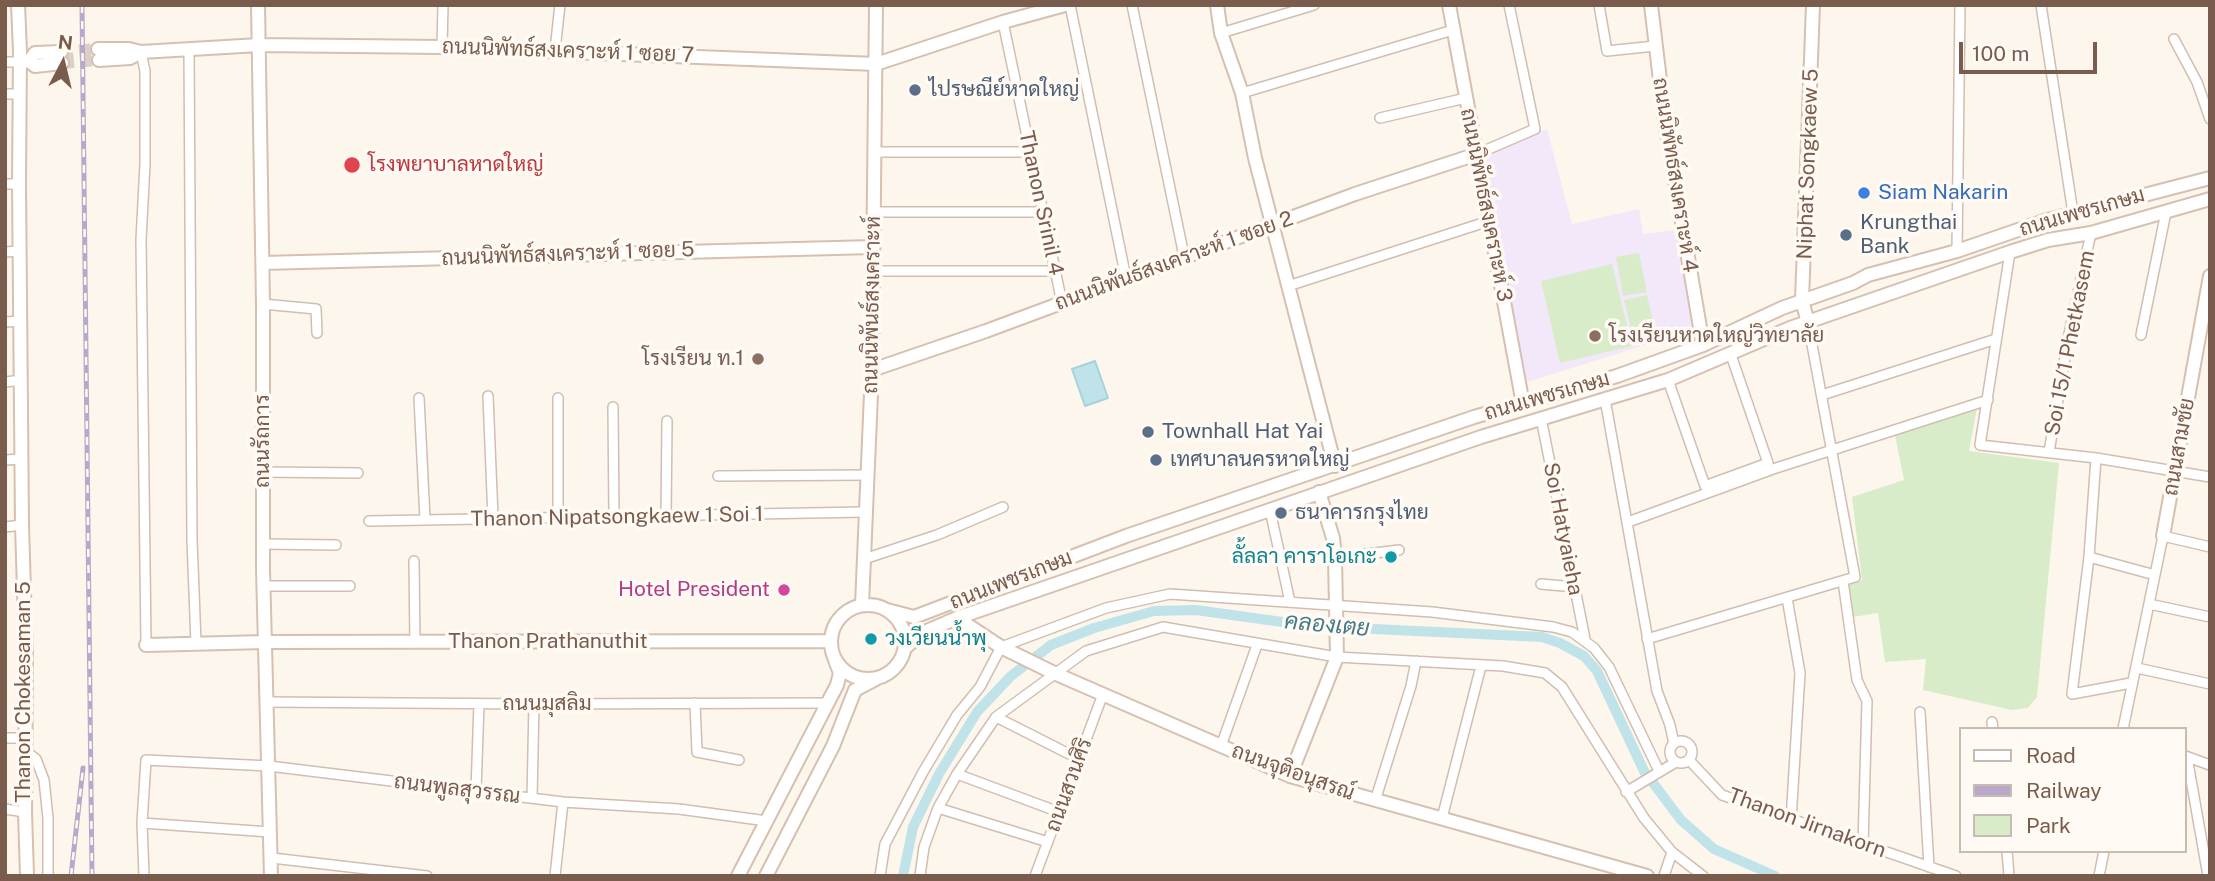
<!DOCTYPE html>
<meta charset="utf-8">
<style>
body{margin:0}
#map{position:relative;width:2215px;height:881px;overflow:hidden;background:#fdf6ec;font-family:"Public Sans",sans-serif}
canvas{display:block}
.frame{position:absolute;inset:0;border:7px solid #7a5c4d;pointer-events:none}
.legend{position:absolute;left:1959px;top:727px;width:228px;height:126px;box-sizing:border-box;background:#fffaf3;border:2px solid #cabbb1;margin:0;padding:9px 12px;list-style:none;font-size:21px;color:#7a5c4d}
.legend li{display:flex;align-items:center;gap:14px;height:35px}
.legend b{width:35px;border:2px solid #cabbb1}
.north{position:absolute;left:28px;top:28px;width:70px;height:70px;-webkit-text-stroke:5px #fffaf3;paint-order:stroke;rotate:7deg;font-size:19px;font-weight:700;line-height:28px;text-align:center;color:#7a5c4d}
.north::after{content:'';display:block;margin:auto;width:24px;height:32px;background:#7a5c4d;clip-path:polygon(50% 0,100% 100%,50% 72%,0 100%)}
.scale{position:absolute;left:1959px;top:42px;width:138px;height:32px;box-sizing:border-box;border:4px solid #7a5c4d;border-top:0;padding-left:9px;font-size:21px;line-height:24px;white-space:nowrap;color:#7a5c4d;-webkit-text-stroke:5px #fffaf3;paint-order:stroke}
</style>
<div id="map">
<canvas width="2215" height="881"></canvas>
<div class="frame"></div>
<ul class="legend">
<li><b style="height:9px;background:#fff"></b>Road</li>
<li><b style="height:9px;background:#b9a8c9"></b>Railway</li>
<li><b style="height:19px;background:#d8ecc9"></b>Park</li>
</ul>
<div class="north">N</div>
<div class="scale">100 m</div>
</div>
<script>
const context = document.querySelector('canvas').getContext('2d');
context.lineJoin = 'round';
function fillPath(path, color) {
  context.fillStyle = color;
  context.fill(path, 'evenodd');
}
function shape(rows) {
  const path = new Path2D();
  for (const r of rows) {
    if (r.length === 3) {
      path.moveTo(r[0] + r[2], r[1]);
      path.arc(r[0], r[1], r[2], 0, 2 * Math.PI);
      continue;
    }
    path.moveTo(r[0], r[1]);
    for (let i = 2; i < r.length; i += 2) path.lineTo(r[i], r[i + 1]);
  }
  return path;
}
function stroke(path, color, width, dash) {
  context.strokeStyle = color;
  context.lineWidth = width;
  context.lineCap = dash ? 'butt' : 'round';
  context.setLineDash(dash || []);
  context.stroke(path);
}
function drawText(font, color, halo, rows, align = 'center') {
  context.font = font + ' "Public Sans",Sarabun,sans-serif';
  context.lineWidth = 7;
  context.setLineDash([]);
  context.textBaseline = 'middle';
  context.strokeStyle = halo;
  context.fillStyle = color;
  for (const [text, x, y, turn = 0] of rows) {
    context.save();
    context.translate(x, y);
    context.rotate((+turn || 0) * Math.PI / 180);
    context.textAlign = isNaN(turn) ? turn : align;
    if (halo) context.strokeText(text, 0, 0);
    context.fillText(text, 0, 0);
    context.restore();
  }
}
fillPath(shape([
 [1547,129,1572,224,1639,209,1643,234,1677,230,1693,330,1521,384,1476,156]
]), '#f3e8fa');
fillPath(shape([
 [1639,253,1647,292,1623,296,1616,257],
 [1612,264,1632,346,1560,363,1541,281],
 [1647,295,1656,335,1634,341,1624,300],
 [1977,408,1969,451,2059,463,2037,697,2028,708,2012,710,1923,690,1926,659,1885,662,1878,613,1853,617,1849,585,1862,580,1852,497,1904,480,1895,435]
]), '#d8ecc9');
const water = shape([
 [1095,361,1108,398,1085,406,1072,369,1095,361]
]);
fillPath(water, '#bfe3e8');
stroke(water, '#a5d3da', 2);
stroke(shape([
 [903,876,913,827,939,774,977,712,1011,676,1051,645,1094,628,1154,611,1196,610,1311,626,1542,637,1560,643,1584,656,1597,671,1644,771,1681,820,1714,849,1775,876]
]), '#bfe3e8', 10);
stroke(shape([
 [61,52,98,49],
 [62,63,99,60]
]), '#dcd0c4', 12, [12, 6]);
const street = shape([
 [1070,5,1126,278],
 [1132,5,1184,256],
 [1599,5,1607,51,1655,46],
 [2041,5,2073,213],
 [1003,22,1062,303],
 [1221,33,1314,5],
 [2174,39,2197,82,2210,119],
 [442,47,443,5],
 [189,49,192,540,196,643],
 [555,50,560,5],
 [141,52,145,71,145,164,141,240,146,645],
 [5,62,20,62],
 [1242,93,1453,30],
 [5,94,20,94],
 [1380,118,1466,98],
 [873,152,1030,152],
 [1477,154,1535,129,1509,5],
 [5,184,19,184],
 [873,212,1043,212],
 [1957,251,1960,5],
 [5,252,19,251],
 [2010,252,1980,445,2096,458,2210,477],
 [873,271,1055,271],
 [1288,286,1489,221],
 [263,304,316,309,317,333],
 [5,322,21,321],
 [2141,335,2166,212],
 [1668,380,1705,486,1768,463,1731,355],
 [5,382,22,380],
 [1822,395,1996,339],
 [488,396,493,518],
 [419,398,425,519],
 [558,398,558,517],
 [1605,399,1657,691,1670,725,1674,744],
 [613,407,614,516],
 [1541,418,1585,639],
 [2049,452,2069,334,2091,233],
 [2096,458,2089,557,2072,694,2131,683],
 [5,460,22,459],
 [263,472,358,473],
 [718,476,867,475],
 [1270,510,1290,602],
 [666,516,667,421],
 [369,521,864,512],
 [1628,522,1773,469,1988,400],
 [5,527,22,525],
 [263,544,336,545],
 [2089,557,2155,575],
 [1335,558,1399,550],
 [864,559,937,535,1003,507],
 [414,561,415,643],
 [1843,581,1857,680,1867,701,1863,845],
 [1541,584,1575,587],
 [263,586,350,586],
 [1787,598,1800,673,1791,820],
 [2149,604,2210,617],
 [1647,639,1855,577,1808,323],
 [2137,668,2210,684],
 [266,702,534,704,828,703],
 [695,703,697,752,739,760],
 [1920,712,1929,867],
 [996,717,1079,759],
 [1992,722,1993,729],
 [2123,729,2163,536,2210,547],
 [5,738,27,738],
 [1681,752,11],
 [1221,746,1257,645],
 [27,752,36,759,44,780,48,818,48,876],
 [2185,756,2210,765],
 [2187,757,2208,876],
 [1689,760,1722,795,1956,876],
 [957,774,1059,812],
 [476,791,479,704],
 [1626,792,1676,762],
 [532,798,534,704],
 [1375,801,1411,686,1416,661],
 [938,808,1048,842],
 [5,809,25,812],
 [1442,818,1481,666],
 [142,823,270,832],
 [2007,851,2009,876],
 [272,858,427,876],
 [144,876,142,823,146,760,269,766,563,802,679,809,767,821],
 [555,876,563,802],
 [880,876,885,844,923,772,957,715,980,687,1001,647,1106,608,1170,594,1432,612,1553,627,1572,632,1594,648,1609,667,1659,771],
 [920,876,924,847,938,808,957,774,996,717,1086,651,1163,627,1337,657,1503,666,1545,673,1562,687,1644,818,1672,852,1703,876],
 [1035,876,1103,694],
 [1664,876,1672,852],
 [2099,876,2104,851]
]);
const secondary = shape([
 [18,5,20,51,19,184,22,525,26,657,25,812,27,876],
 [258,5,263,304,263,569,271,876],
 [1217,5,1221,33,1242,93,1255,158,1335,466],
 [1449,5,1523,404],
 [1651,5,1665,122,1703,345],
 [98,49,129,49,141,52,259,45,442,47,876,64,1003,22,1065,5],
 [99,60,130,58,141,52],
 [29,61,35,53,61,52],
 [20,62,29,61,35,66,62,63],
 [263,263,873,247],
 [1808,323,1802,300,1813,5],
 [872,370,986,331,1355,194,1477,154],
 [2163,536,2210,276],
 [868,642,37],
 [862,605,872,370,876,5],
 [887,610,914,617,1126,536,1474,417,1617,376,1703,345,1782,308,1853,283,1868,275,1957,251,2044,221,2210,178],
 [957,618,1001,647,1054,673,1290,776,1647,876],
 [146,645,265,642,830,641],
 [905,648,922,633,957,618,1481,437,1668,380,1790,328,2010,252,2048,240,2091,233,2210,199],
 [1290,776,1337,657,1335,558,1333,538,1319,492],
 [738,876,837,685,840,673,835,660],
 [766,876,833,746,855,690,876,679]
]);
stroke(street, '#d1beb0', 12);
stroke(secondary, '#d6c0b0', 16);
stroke(street, '#fff', 9);
stroke(secondary, '#fff', 12);
const rail = shape([
 [82,5,92,876],
 [71,876,83,768]
]);
stroke(rail, '#b9a8c9', 5);
stroke(rail, '#fffaf3', 2.5, [8]);
for (const [x, y, r, color] of [
 [915,90,7,"#5c6f8a"],
 [352,165,9,"#e0444e"],
 [1864,193,7,"#3f7fe0"],
 [1846,235,7,"#5c6f8a"],
 [1595,336,7,"#8d6e63"],
 [758,359,7,"#8d6e63"],
 [1148,432,7,"#5c6f8a"],
 [1156,460,7,"#5c6f8a"],
 [1281,513,7,"#5c6f8a"],
 [1391,557,7,"#0f9aa8"],
 [784,590,7,"#d1479c"],
 [871,639,7,"#0f9aa8"]
]) {
  const dot = new Path2D();
  dot.arc(x, y, r, 0, 2 * Math.PI);
  context.fillStyle = color;
  context.fill(dot);
  stroke(dot, '#fffaf3', 2.5);
}
drawText('21px', '#7a5c4d', '#fffaf3', [
 ["ถนนนิพัทธ์สงเคราะห์ 1 ซอย 7",568,51,2],
 ["Niphat Songkaew 5",1808,164,-88],
 ["ถนนนิพัทธ์สงเคราะห์ 4",1675,175,81],
 ["Thanon Srinil 4",1041,203,78],
 ["ถนนนิพัทธ์สงเคราะห์ 3",1486,205,79],
 ["ถนนเพชรเกษม",2082,212,-16],
 ["ถนนนิพัทธ์สงเคราะห์ 1 ซอย 5",568,254,-2],
 ["ถนนนิพันธ์สงเคราะห์ 1 ซอย 2",1174,261,-20],
 ["ถนนนิพันธ์สงเคราะห์",872,305,-89],
 ["Soi 15/1 Phetkasem",2070,343,-79],
 ["ถนนเพชรเกษม",1547,396,-16],
 ["ถนนรัถการ",263,441,-90],
 ["ถนนสามชัย",2179,447,-80],
 ["Thanon Nipatsongkaew 1 Soi 1",617,517,-1],
 ["Soi Hatyaieha",1563,529,79],
 ["ถนนเพชรเกษม",1011,580,-21],
 ["Thanon Prathanuthit",548,642],
 ["Thanon Chokesaman 5",24,692,-90],
 ["ถนนมุสลิม",547,704],
 ["ถนนจุติอนุสรณ์",1293,772,20],
 ["ถนนสวนศิริ",1069,785,-70],
 ["ถนนพูลสุวรรณ",457,789,7],
 ["Thanon Jirnakorn",1807,823,20]
]);
drawText('21px', '#4e5e75', '#fffaf3', [
 ["ไปรษณีย์หาดใหญ่",929,90],
 ["Krungthai",1860,223],
 ["Bank",1860,247],
 ["Townhall Hat Yai",1162,432],
 ["เทศบาลนครหาดใหญ่",1170,460],
 ["ธนาคารกรุงไทย",1295,513]
], 'left');
drawText('21px', '#be3a42', '#fffaf3', [
 ["โรงพยาบาลหาดใหญ่",368,165]
], 'left');
drawText('21px', '#366cbe', '#fffaf3', [
 ["Siam Nakarin",1878,193]
], 'left');
drawText('21px', '#785e54', '#fffaf3', [
 ["โรงเรียนหาดใหญ่วิทยาลัย",1609,336],
 ["โรงเรียน ท.1",744,359,"right"]
], 'left');
drawText('21px', '#0d838f', '#fffaf3', [
 ["ลั้ลลา คาราโอเกะ",1377,557],
 ["วงเวียนน้ำพุ",885,639,"left"]
], 'right');
drawText('21px', '#b23c85', '#fffaf3', [
 ["Hotel President",770,590]
], 'right');
drawText('italic 23px', '#437c86', '#fffaf3', [
 ["คลองเตย",1327,625,5]
]);
</script>
